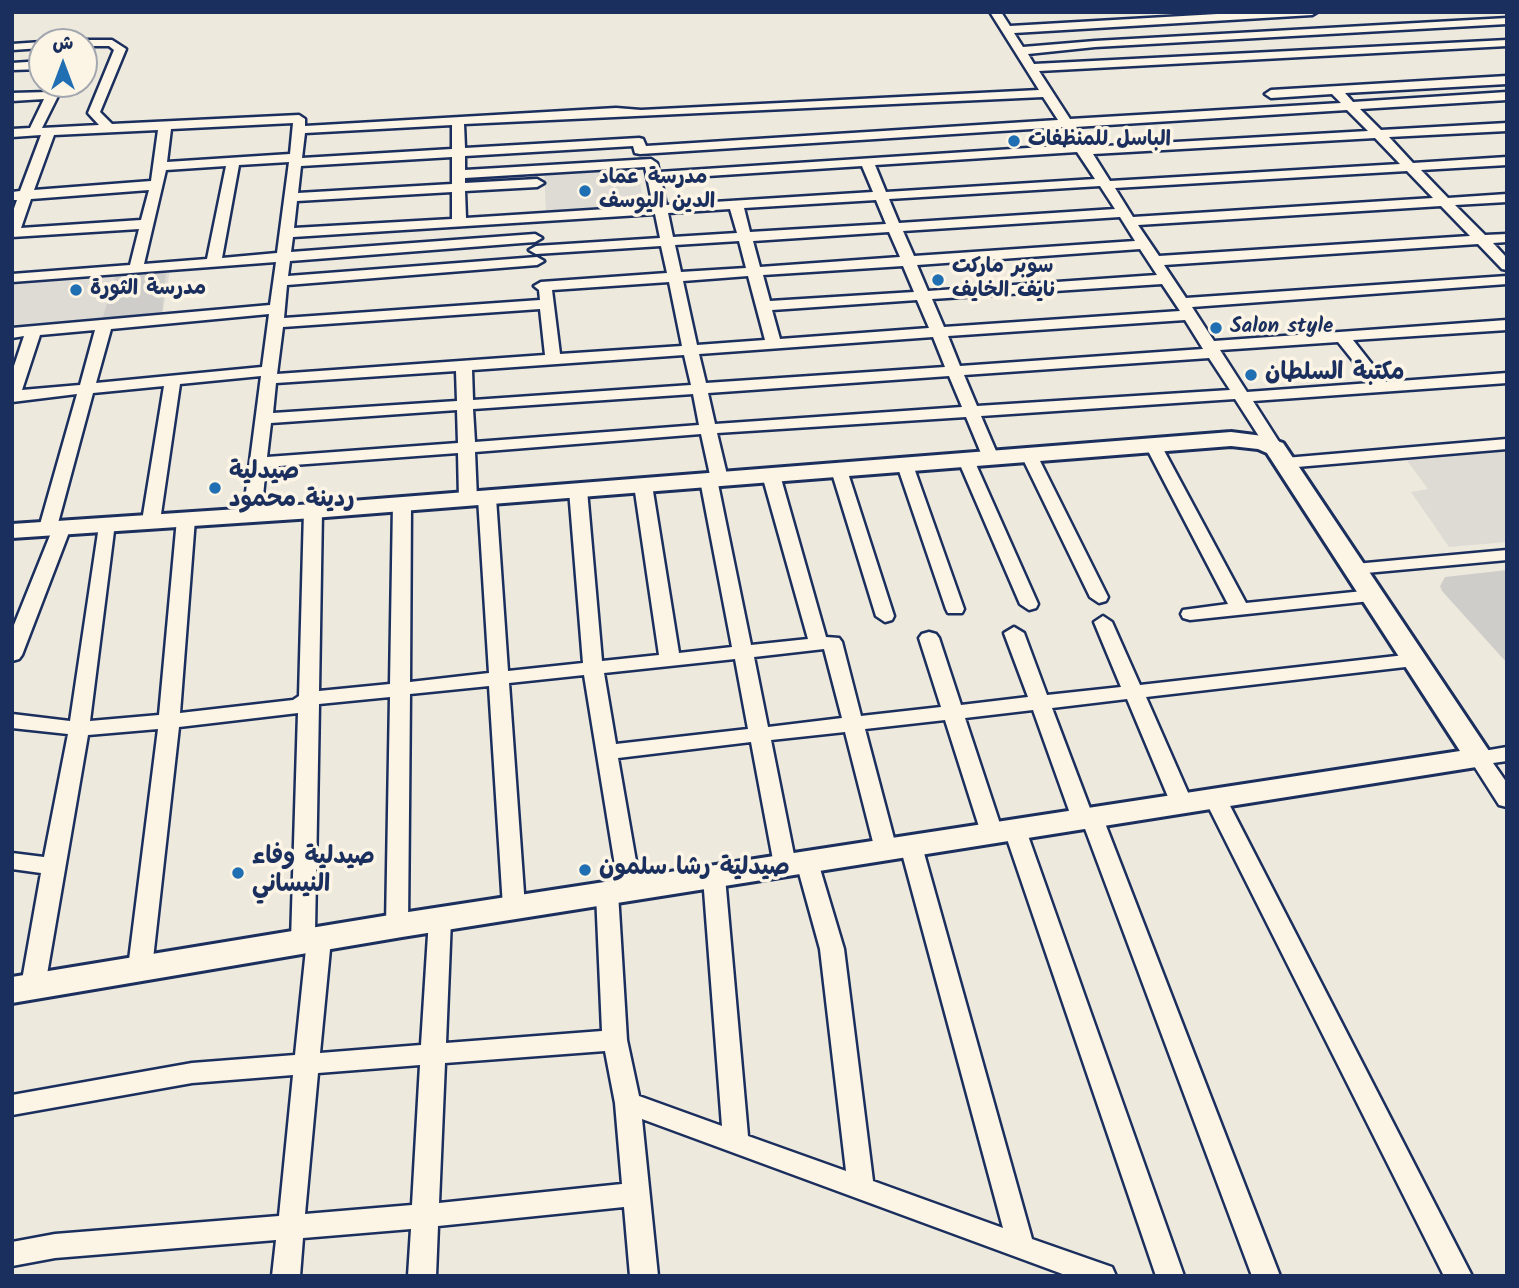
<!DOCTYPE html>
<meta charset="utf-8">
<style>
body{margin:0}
#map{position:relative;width:1519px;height:1288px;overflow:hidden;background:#eee9dd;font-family:Kalam,"Playpen Sans Arabic",sans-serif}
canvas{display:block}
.frame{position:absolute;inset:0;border:14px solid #1b2f5e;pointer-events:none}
.north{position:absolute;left:28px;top:28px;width:70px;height:70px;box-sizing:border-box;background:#fcf5e5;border:2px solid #a2a6af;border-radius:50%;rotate:0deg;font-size:19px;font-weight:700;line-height:28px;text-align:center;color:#1b2f5e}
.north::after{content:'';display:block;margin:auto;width:24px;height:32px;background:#1f6fb2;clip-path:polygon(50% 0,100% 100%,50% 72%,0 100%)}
</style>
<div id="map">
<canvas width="1519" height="1288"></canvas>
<div class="frame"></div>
<div class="north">ش</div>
</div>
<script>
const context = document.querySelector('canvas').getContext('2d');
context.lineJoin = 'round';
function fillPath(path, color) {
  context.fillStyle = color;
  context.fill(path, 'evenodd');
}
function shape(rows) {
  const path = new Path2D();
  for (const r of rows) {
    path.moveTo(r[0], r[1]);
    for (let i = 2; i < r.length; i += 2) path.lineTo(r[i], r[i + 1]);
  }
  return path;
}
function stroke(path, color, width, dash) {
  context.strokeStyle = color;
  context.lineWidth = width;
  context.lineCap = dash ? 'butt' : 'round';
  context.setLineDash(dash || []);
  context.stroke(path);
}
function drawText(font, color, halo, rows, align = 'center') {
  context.font = font + ' Kalam,"Playpen Sans Arabic",sans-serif';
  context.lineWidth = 7;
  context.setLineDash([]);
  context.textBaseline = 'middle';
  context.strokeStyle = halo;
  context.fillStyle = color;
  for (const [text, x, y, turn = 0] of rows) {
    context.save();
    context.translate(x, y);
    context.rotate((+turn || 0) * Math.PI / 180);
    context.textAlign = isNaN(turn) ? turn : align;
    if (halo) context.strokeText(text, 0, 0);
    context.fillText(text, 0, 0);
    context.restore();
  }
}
fillPath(shape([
 [638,166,644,208,546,213,544,171],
 [170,270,162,317,12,329,12,283],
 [1507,449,1507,542,1449,547,1411,492,1428,489,1405,458]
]), '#dedbd4');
fillPath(shape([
 [166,272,162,314,102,320,115,277],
 [1507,570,1507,663,1442,591,1440,586,1445,577]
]), '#cfcdca');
const street = shape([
 [990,12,1001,12,1010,26,1252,12,1317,12,1312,15,1014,33,1023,47,1095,41,1507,18,1507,24,1095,47,1028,54,1034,64,1507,40,1507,46,1039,71,1070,119,1341,103,1332,94,1271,98,1265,94,1271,90,1507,76,1507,84,1345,93,1353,102,1507,92,1507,100,1360,109,1381,130,1507,123,1507,131,1389,137,1413,163,1507,157,1507,165,1421,170,1448,198,1507,194,1507,202,1455,205,1485,235,1507,234,1507,242,1493,243,1507,258,1507,270,1502,269,1478,244,1164,265,1186,298,1507,276,1507,284,1192,307,1214,341,1507,320,1507,330,1353,340,1386,382,1507,373,1507,383,1253,401,1283,448,1275,453,1269,452,1235,399,981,416,999,458,991,463,983,458,966,417,717,433,728,479,718,484,751,645,808,639,762,475,771,470,780,475,826,637,839,638,842,642,861,716,941,707,919,638,922,634,929,632,936,634,939,638,961,705,1028,697,1004,633,1014,627,1024,633,1047,695,1121,687,1094,622,1103,616,1112,622,1140,685,1414,654,1421,656,1424,660,1421,664,1414,666,1146,697,1193,804,1190,809,1182,811,1174,809,1171,804,1127,699,1052,708,1091,811,1100,813,1103,818,1280,1276,1252,1276,1084,826,1075,824,1072,819,1033,710,965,718,1003,833,1000,838,992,841,984,838,981,833,945,720,865,729,897,850,894,856,886,858,878,856,875,850,845,732,771,740,796,865,793,871,785,873,777,871,774,865,751,742,618,758,641,890,638,896,630,898,622,896,619,890,584,675,509,683,525,907,522,913,514,915,506,913,503,907,489,686,410,694,408,926,405,932,397,935,389,932,386,926,390,697,319,704,315,932,327,933,331,939,320,1053,421,1045,429,919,432,913,440,910,448,913,451,919,446,1043,602,1031,596,893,599,887,607,885,615,887,618,893,627,1040,639,1096,722,1126,703,877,706,871,714,869,722,871,725,877,748,1136,846,1171,820,949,796,862,799,856,807,854,815,856,818,862,844,949,873,1181,1003,1228,900,846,903,840,911,838,919,840,922,846,1032,1239,1112,1267,1116,1276,1068,1276,642,1119,658,1276,630,1276,624,1207,438,1226,436,1276,408,1276,411,1229,303,1238,300,1276,272,1276,276,1240,55,1258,12,1266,12,1242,55,1234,279,1216,293,1075,192,1083,12,1115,12,1095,192,1063,295,1055,306,949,295,947,291,941,298,713,179,727,152,968,148,974,140,977,132,974,128,968,158,729,88,735,45,986,41,993,33,995,25,993,21,986,41,873,12,869,12,853,44,857,68,734,12,728,12,714,70,721,100,519,106,518,115,523,90,721,159,715,177,519,186,514,195,519,180,713,293,700,299,696,304,511,313,506,322,511,319,691,390,684,393,504,402,499,411,504,410,682,489,673,478,498,487,493,496,498,508,671,583,663,569,490,578,485,587,490,602,661,659,655,634,485,643,480,652,485,679,653,732,647,700,480,710,475,701,434,475,452,477,499,468,504,459,499,458,453,266,467,261,515,252,520,243,515,261,376,180,384,160,521,151,526,142,521,164,386,93,393,58,523,68,523,71,527,22,655,19,659,12,661,12,630,51,533,42,532,39,528,77,394,12,402,12,372,24,336,12,338,12,328,270,305,276,262,12,282,12,274,130,265,139,229,12,237,12,214,17,200,12,200,12,192,20,191,41,135,12,137,12,129,30,128,44,99,12,101,12,93,48,92,52,84,64,84,42,128,99,125,88,113,114,50,109,46,84,46,84,42,79,42,84,40,112,40,126,49,100,112,112,124,299,115,305,119,305,126,616,108,641,110,1039,90,990,12],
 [1043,97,1058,120,646,146,643,139,639,138,465,148,464,124,1043,97],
 [1347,110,1368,131,1088,147,1075,127,1347,110],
 [293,123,290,154,167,162,171,129,293,123],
 [452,125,452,149,302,158,305,133,452,125],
 [1063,127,1074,145,659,172,657,163,651,159,465,170,465,156,633,146,635,153,640,154,1063,127],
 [158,130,151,181,34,190,54,135,158,130],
 [1375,138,1400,164,1110,181,1093,154,1375,138],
 [1077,152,1095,179,886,192,875,165,1077,152],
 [452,157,452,184,298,193,301,166,452,157],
 [289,162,277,253,222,258,239,165,289,162],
 [226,166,207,259,144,264,166,170,226,166],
 [862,166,873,192,666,205,661,179,862,166],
 [645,167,653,206,466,218,465,191,537,187,544,183,537,179,465,183,465,178,645,167],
 [1407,171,1433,198,1133,217,1115,188,1407,171],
 [1100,186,1115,209,899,223,889,199,1100,186],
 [149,190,141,220,21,228,31,199,149,190],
 [452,192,452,219,294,228,297,201,452,192],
 [876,200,886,224,750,232,744,208,876,200],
 [1441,206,1470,236,1159,256,1138,225,1441,206],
 [730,209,737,233,673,237,668,213,730,209],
 [655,214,660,238,536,246,529,250,536,254,661,246,667,273,541,282,534,286,539,290,540,300,284,318,287,285,537,265,544,261,537,257,288,276,290,261,535,242,542,238,535,234,291,252,293,237,655,214],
 [1120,217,1135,241,914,256,903,231,1120,217],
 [889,232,900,257,760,267,753,241,889,232],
 [739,241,746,268,681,272,675,245,739,241],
 [1140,249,1157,275,928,291,917,265,1140,249],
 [903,266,914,292,770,301,763,275,903,266],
 [748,276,765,340,697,345,683,281,748,276],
 [669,282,682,346,560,354,552,290,669,282],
 [1162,284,1180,311,944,327,932,299,1162,284],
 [917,300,929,328,780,339,772,310,917,300],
 [540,309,545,355,277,374,283,327,540,309],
 [269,314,262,367,96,383,111,329,269,314],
 [1185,320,1203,349,960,366,948,336,1185,320],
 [95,330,80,385,22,390,40,335,95,330],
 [933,337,945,367,706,383,699,354,933,337],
 [1338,342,1371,383,1247,392,1220,350,1338,342],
 [684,355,691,385,473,400,472,370,684,355],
 [1209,358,1230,390,977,406,964,375,1209,358],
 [456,371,457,401,273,413,276,383,456,371],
 [949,376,962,407,715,424,708,393,949,376],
 [693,394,699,425,475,442,473,409,693,394],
 [457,410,458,443,267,457,271,423,457,410],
 [824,649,842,718,768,727,754,657,824,649],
 [735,659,748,729,616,744,604,673,735,659],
 [605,1051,615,1103,622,1184,439,1203,445,1063,605,1051],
 [420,1065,412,1205,305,1214,318,1073,420,1065],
 [42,42,42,48,12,50,12,44,42,42],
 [42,61,42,69,12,70,12,63,42,61],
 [1507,439,1507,449,1285,468,1277,463,1285,458,1507,439],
 [1153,440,1161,445,1246,603,1373,590,1382,596,1380,600,1190,620,1183,618,1181,614,1183,610,1228,604,1145,445,1153,440],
 [1029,450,1037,455,1108,597,1106,601,1099,603,1090,597,1021,455,1029,450],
 [966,455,974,460,1038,604,1036,608,1029,610,1020,604,958,460,966,455],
 [905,460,913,465,964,609,962,613,948,613,946,609,897,465,905,460],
 [839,465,847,470,894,616,892,620,885,622,876,616,831,470,839,465],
 [1507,550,1507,560,1355,574,1346,569,1355,564,1507,550],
 [1507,747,1507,761,1493,763,1507,783,1507,807,1499,805,1469,758,1472,753,1507,747],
 [1215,791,1223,793,1226,798,1472,1276,1444,1276,1204,798,1207,793,1215,791],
 [1015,822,1023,825,1026,830,1184,1276,1156,1276,1004,830,1007,825,1015,822]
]);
const secondary = shape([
 [1231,432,1263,436,1283,443,1489,751,1493,758,1489,765,402,937,12,1003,12,977,402,913,1460,751,1267,453,1258,449,1231,446,313,518,12,538,12,524,313,504,1231,432]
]);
stroke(street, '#1b2f5e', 5);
stroke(secondary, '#1b2f5e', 6);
fillPath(street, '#fcf5e5');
fillPath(secondary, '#fcf5e5');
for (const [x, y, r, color] of [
 [1014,141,7,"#1f6fb2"],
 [585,191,7,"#1f6fb2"],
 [938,280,7,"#1f6fb2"],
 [76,290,7,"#1f6fb2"],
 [1216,328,7,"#1f6fb2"],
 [1251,375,7,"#1f6fb2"],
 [215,488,7,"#1f6fb2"],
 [585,870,7,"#1f6fb2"],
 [238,873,7,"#1f6fb2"]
]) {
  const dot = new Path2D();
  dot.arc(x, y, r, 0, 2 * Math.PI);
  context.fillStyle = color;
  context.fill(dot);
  stroke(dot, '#fcf5e5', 2.5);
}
drawText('bold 21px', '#1b2f5e', '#fcf5e5', [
 ["الباسل للمنظفات",1028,141],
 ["مدرسة عماد",599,179],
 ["الدين اليوسف",599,203],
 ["سوبر ماركت",952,268],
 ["نايف الخايف",952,292],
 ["مدرسة الثورة",90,290],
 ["Salon style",1230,328]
], 'left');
drawText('bold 24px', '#1b2f5e', '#fcf5e5', [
 ["مكتبة السلطان",1265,375],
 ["صيدلية",229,474],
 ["ردينة محمود",229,502],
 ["صيدلية وفاء",252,859],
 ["النيساني",252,887],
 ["صيدلية رشا سلمون",599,870]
], 'left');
</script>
